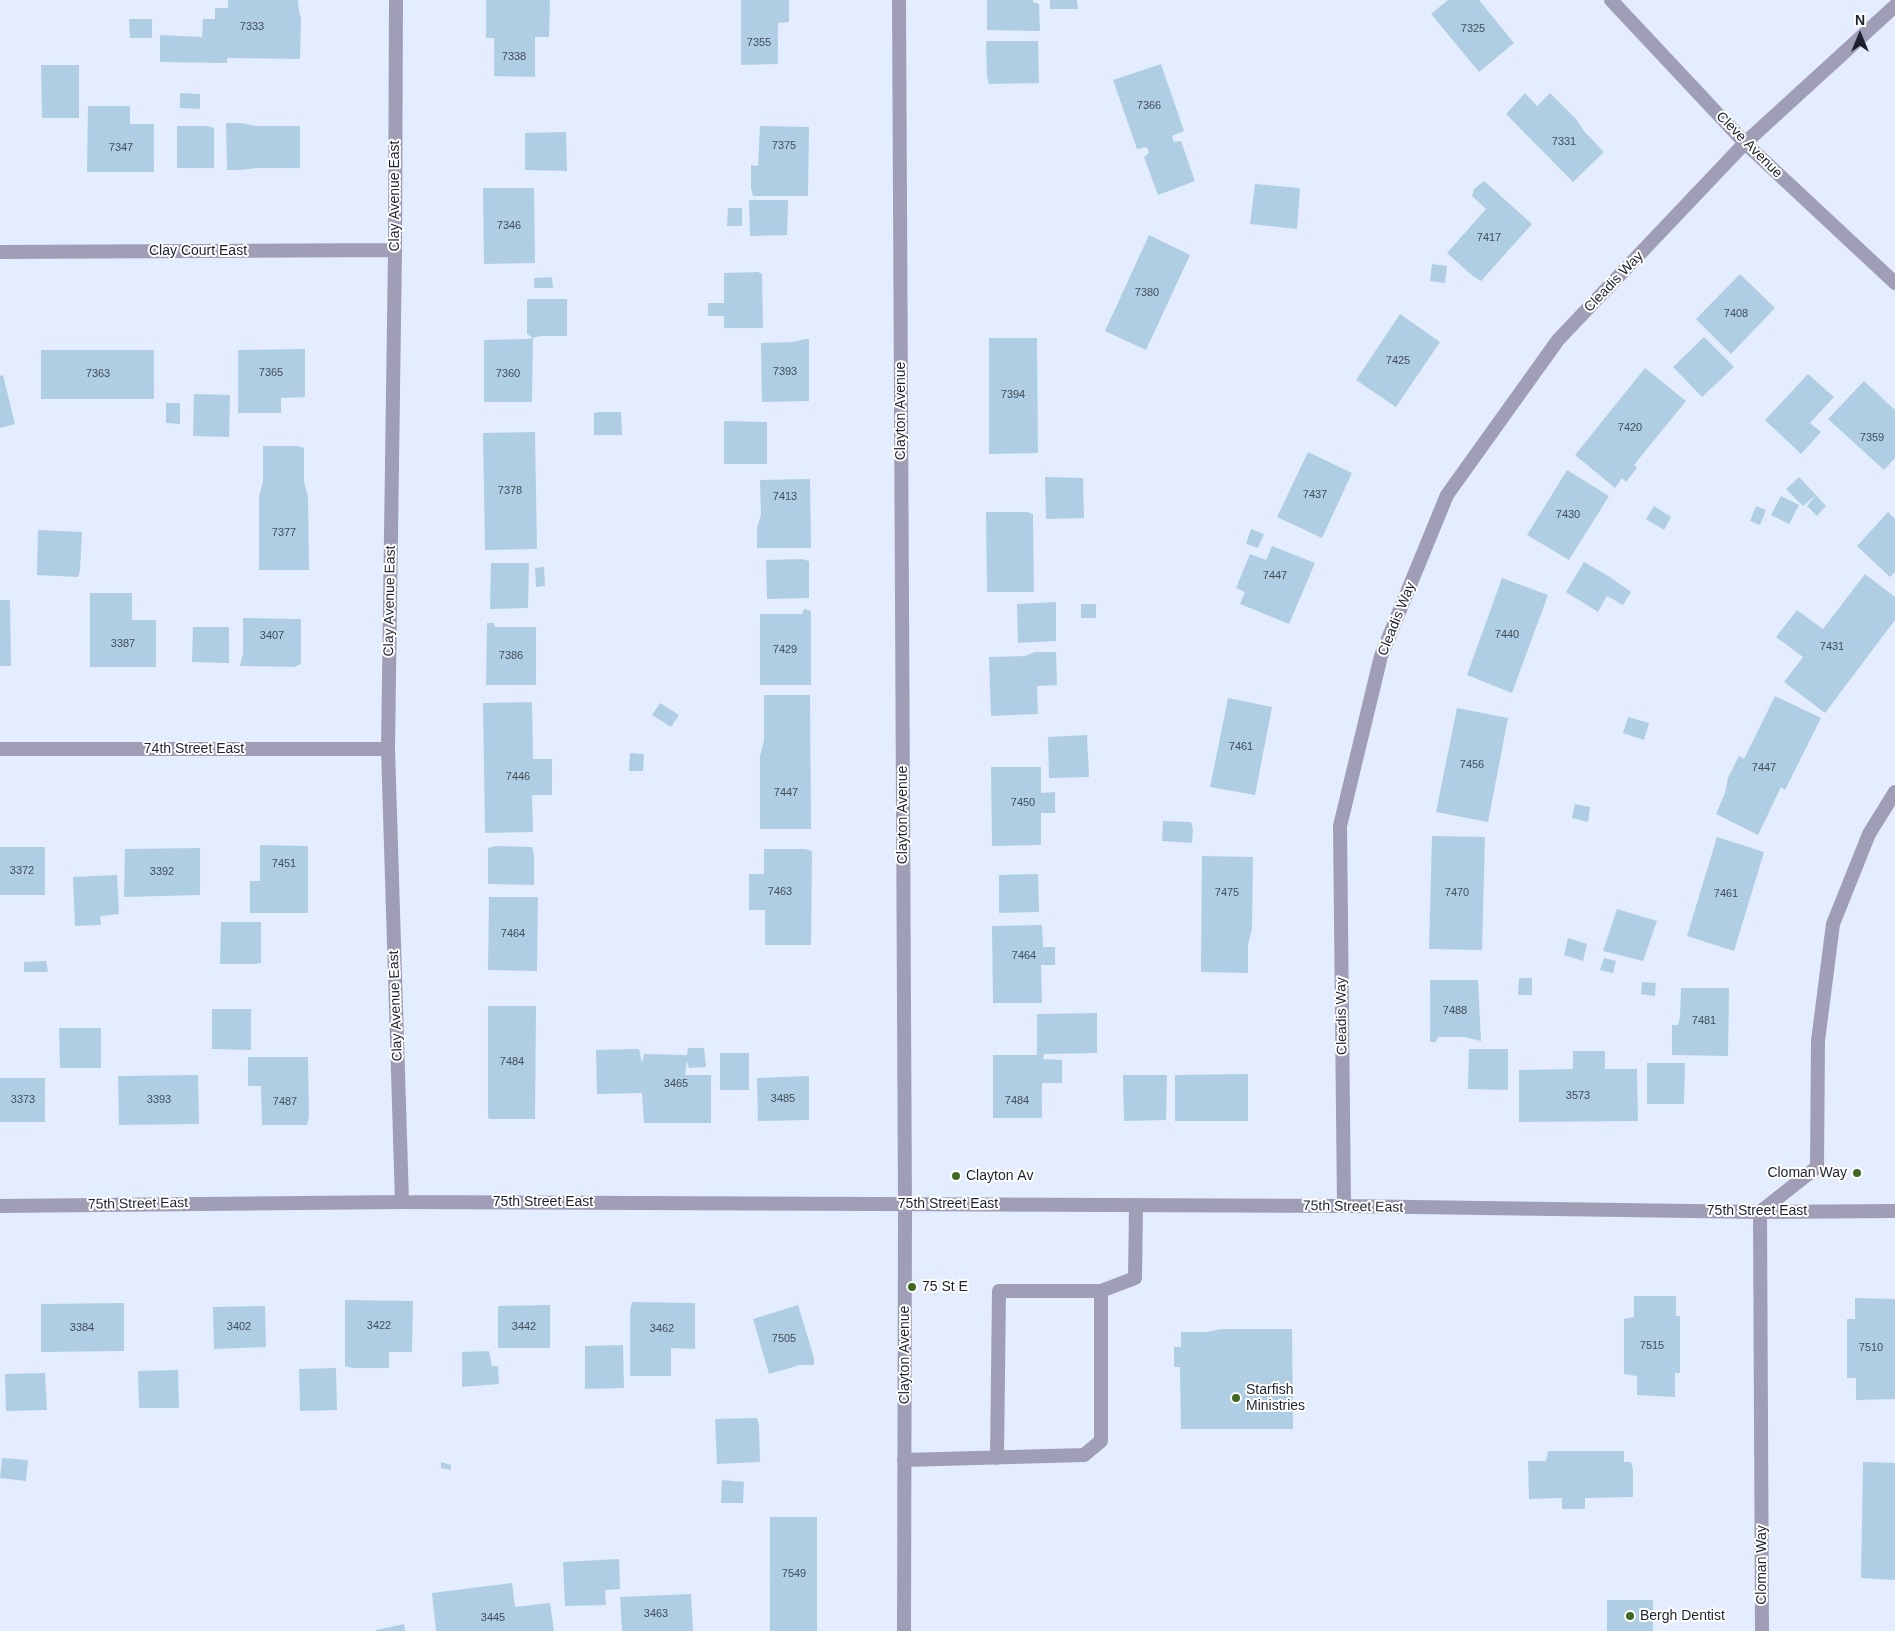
<!DOCTYPE html>
<style>
body{margin:0}
#map{position:relative;width:1895px;height:1631px;overflow:hidden;background:#e3edff;font-family:Arial,sans-serif}
canvas{display:block}
.north{position:absolute;left:1835px;top:10px;width:50px;height:50px;-webkit-text-stroke:4px #fff;paint-order:stroke;rotate:0deg;font-size:14px;font-weight:700;line-height:20px;text-align:center;color:#1c222c}
.north::after{content:'';display:block;margin:auto;width:18px;height:22px;background:#1c222c;clip-path:polygon(50% 0,100% 100%,50% 72%,0 100%)}
</style>
<div id="map">
<canvas width="1895" height="1631"></canvas>
<div class="north">N</div>
</div>
<script>
const context = document.querySelector('canvas').getContext('2d');
context.lineJoin = 'round';
function fillPath(path, color) {
  context.fillStyle = color;
  context.fill(path, 'evenodd');
}
function shape(rows) {
  const path = new Path2D();
  for (const r of rows) {
    path.moveTo(r[0], r[1]);
    for (let i = 2; i < r.length; i += 2) path.lineTo(r[i], r[i + 1]);
  }
  return path;
}
function stroke(path, color, width, dash) {
  context.strokeStyle = color;
  context.lineWidth = width;
  context.lineCap = dash ? 'butt' : 'round';
  context.setLineDash(dash || []);
  context.stroke(path);
}
function drawText(font, color, halo, rows, align = 'center') {
  context.font = font + ' Arial,sans-serif';
  context.lineWidth = 4;
  context.setLineDash([]);
  context.textBaseline = 'middle';
  context.strokeStyle = halo;
  context.fillStyle = color;
  for (const [text, x, y, turn = 0] of rows) {
    context.save();
    context.translate(x, y);
    context.rotate((+turn || 0) * Math.PI / 180);
    context.textAlign = isNaN(turn) ? turn : align;
    if (halo) context.strokeText(text, 0, 0);
    context.fillText(text, 0, 0);
    context.restore();
  }
}
fillPath(shape([
 [228,0,298,0,299,11,301,18,300,59,227,58,227,63,160,62,160,35,202,37,203,19,215,19,215,8,228,8],
 [486,0,550,0,549,37,535,37,535,77,494,76,494,38,486,38],
 [741,0,789,0,789,22,778,23,778,64,741,65],
 [987,0,1033,0,1033,2,1039,4,1040,31,987,30],
 [1050,0,1077,0,1078,9,1050,9],
 [1448,0,1479,0,1514,43,1479,72,1431,14],
 [129,19,152,19,152,38,130,38],
 [986,41,1038,41,1039,83,989,84,987,77],
 [1161,64,1184,131,1172,136,1174,142,1181,141,1195,181,1158,195,1144,157,1149,153,1147,147,1137,149,1113,80],
 [41,65,79,65,79,118,42,118],
 [180,93,200,94,200,109,180,108],
 [1525,93,1537,106,1550,93,1576,119,1584,131,1604,152,1573,182,1506,114],
 [88,106,130,106,130,124,154,124,154,172,87,172],
 [226,123,241,123,256,126,300,126,300,168,256,168,241,170,227,170],
 [177,126,207,126,214,128,214,168,177,168],
 [760,126,809,127,808,196,753,196,751,188,751,165,758,166],
 [566,132,567,171,525,170,525,133],
 [1484,181,1532,224,1481,281,1474,277,1447,253,1486,209,1472,196,1474,189],
 [1255,184,1300,188,1297,229,1250,224],
 [483,188,534,188,535,263,484,264],
 [749,200,788,200,787,235,750,236],
 [728,208,742,208,742,226,727,226],
 [1149,235,1190,255,1146,350,1105,331],
 [1432,264,1447,266,1445,283,1430,281],
 [758,272,762,274,763,328,724,328,724,316,708,316,708,303,724,303,724,273],
 [1740,274,1775,308,1731,354,1696,319],
 [552,277,553,288,534,288,534,278],
 [527,299,567,299,567,336,541,336,533,338,527,334],
 [1400,314,1440,342,1396,407,1356,380],
 [1704,337,1734,367,1702,397,1673,367],
 [533,338,532,402,484,402,484,340,525,339],
 [989,338,1037,338,1038,453,989,454],
 [805,339,809,339,809,401,762,402,761,343,794,342],
 [305,349,305,397,281,398,281,413,238,413,238,350],
 [41,350,154,350,154,399,41,399],
 [1645,368,1686,401,1634,465,1637,468,1626,482,1622,478,1615,488,1575,455],
 [1808,374,1834,397,1810,423,1821,432,1801,454,1765,420],
 [3,375,15,424,0,428,0,376],
 [1864,381,1895,410,1895,458,1884,470,1828,419],
 [194,394,230,395,229,437,193,436],
 [166,403,180,403,180,424,166,423],
 [600,412,621,412,622,435,594,435,594,413],
 [724,421,767,422,767,464,724,464],
 [535,432,537,549,485,550,483,433],
 [263,446,297,446,304,448,304,482,308,496,309,570,259,570,259,496,263,482],
 [1308,452,1352,473,1322,538,1277,517],
 [1567,470,1609,496,1569,560,1527,535],
 [1045,477,1083,478,1084,518,1046,519],
 [1799,477,1816,495,1803,506,1786,489],
 [810,479,811,548,757,548,757,528,761,515,760,480],
 [1816,495,1826,506,1817,516,1807,506],
 [1781,496,1799,505,1789,524,1771,515],
 [1654,506,1671,517,1664,530,1646,519],
 [1756,506,1766,510,1760,525,1750,521],
 [986,512,1027,512,1033,514,1034,592,987,592],
 [1888,512,1895,519,1895,572,1890,577,1857,546],
 [1251,529,1264,534,1258,548,1246,544],
 [38,530,82,532,80,570,78,577,37,575],
 [1272,546,1315,563,1289,624,1240,604,1245,592,1236,588,1250,554,1266,560],
 [802,559,809,561,809,598,767,599,766,560],
 [1584,562,1610,577,1631,592,1623,605,1607,596,1598,612,1566,592],
 [491,563,529,563,528,608,490,609],
 [544,567,545,586,536,587,535,568],
 [1865,574,1895,597,1895,620,1825,713,1784,682,1803,657,1776,637,1797,610,1823,629],
 [1502,578,1548,595,1512,693,1467,675],
 [90,593,132,593,132,620,156,620,156,667,90,667],
 [0,600,10,600,11,666,0,666],
 [1056,602,1056,641,1018,643,1017,604],
 [1081,604,1096,604,1096,618,1081,618],
 [804,609,811,611,811,685,760,685,760,614,802,614],
 [243,618,301,619,301,664,294,667,240,666,243,653],
 [487,623,494,623,495,627,536,627,536,685,486,685],
 [193,627,229,627,229,663,192,662],
 [1035,652,1056,652,1057,685,1037,686,1038,714,991,716,989,657,1025,656],
 [764,695,810,695,811,829,760,829,760,756,764,741],
 [1775,696,1821,718,1785,790,1781,787,1758,835,1716,814,1725,793,1728,778,1739,756,1744,759],
 [1228,698,1272,707,1255,795,1210,787],
 [532,702,533,759,552,759,552,795,532,795,533,832,485,833,483,703],
 [660,703,679,715,671,727,652,715],
 [1457,708,1508,718,1488,822,1436,812],
 [1628,717,1649,723,1644,740,1623,733],
 [1087,735,1089,777,1049,778,1048,737],
 [630,753,644,754,643,771,629,771],
 [991,767,1041,767,1041,793,1055,792,1055,813,1041,813,1041,845,992,846],
 [1575,804,1590,807,1588,822,1572,818],
 [1163,821,1191,822,1193,829,1192,843,1162,841],
 [1432,836,1485,837,1482,950,1429,949],
 [1717,837,1764,852,1734,951,1687,936],
 [260,845,308,846,308,913,250,913,250,881,260,881],
 [496,846,532,847,534,854,534,885,488,884,488,848],
 [0,847,45,847,45,895,0,895],
 [200,848,200,895,124,897,125,849],
 [764,849,805,849,812,851,811,945,765,945,765,910,749,910,749,874,764,874],
 [1202,856,1253,857,1252,929,1248,944,1248,973,1201,972],
 [1038,874,1039,912,999,913,999,875],
 [117,875,119,914,100,916,101,925,75,926,73,877],
 [489,897,538,897,537,971,488,970],
 [1617,909,1657,921,1643,961,1603,951],
 [221,922,261,922,261,963,254,964,220,964],
 [1042,925,1043,947,1055,947,1055,965,1041,965,1042,1003,993,1003,992,926],
 [1568,938,1587,944,1583,961,1564,955],
 [1604,958,1616,961,1613,973,1600,970],
 [46,961,48,972,24,972,24,962],
 [1519,978,1532,978,1532,995,1518,995],
 [1430,980,1478,980,1481,1041,1464,1037,1438,1037,1436,1042,1430,1042],
 [1642,982,1656,983,1655,996,1641,994],
 [1681,988,1729,988,1728,1056,1672,1055,1672,1025,1678,1025,1680,1017],
 [488,1006,536,1006,535,1119,491,1119,488,1118],
 [212,1009,251,1009,251,1050,212,1049],
 [1097,1013,1097,1053,1044,1054,1043,1059,1062,1060,1062,1083,1042,1083,1042,1118,993,1118,993,1055,1037,1055,1037,1014],
 [59,1028,101,1028,101,1068,60,1068],
 [688,1048,704,1048,706,1067,689,1068,687,1061,685,1075,711,1075,711,1123,644,1123,642,1093,597,1094,596,1050,639,1049,642,1063,644,1054,687,1055],
 [1469,1049,1508,1049,1508,1090,1468,1089],
 [1573,1051,1605,1051,1605,1069,1637,1069,1638,1121,1519,1122,1519,1070,1573,1069],
 [720,1053,749,1053,749,1090,720,1090],
 [248,1057,308,1057,309,1117,307,1125,262,1125,261,1086,248,1086],
 [1647,1063,1685,1063,1684,1104,1647,1104],
 [1248,1074,1248,1121,1175,1121,1175,1075],
 [198,1075,199,1124,119,1125,118,1076],
 [1123,1075,1167,1075,1166,1120,1124,1121],
 [809,1076,809,1120,758,1121,757,1078],
 [0,1078,45,1078,45,1122,0,1122],
 [1634,1296,1676,1296,1676,1316,1680,1316,1680,1373,1675,1373,1675,1397,1637,1395,1637,1376,1624,1374,1624,1319,1634,1317],
 [1855,1298,1895,1299,1895,1399,1856,1400,1856,1378,1847,1378,1847,1319,1855,1319],
 [345,1300,413,1301,412,1352,389,1352,389,1368,353,1368,345,1366],
 [632,1302,695,1303,695,1349,671,1348,671,1376,630,1376,630,1310],
 [124,1303,124,1351,41,1352,41,1304],
 [550,1305,550,1348,498,1348,498,1306],
 [798,1305,814,1358,814,1365,800,1365,769,1374,753,1319],
 [265,1306,266,1347,214,1349,213,1307],
 [1221,1329,1292,1329,1293,1429,1181,1429,1180,1367,1174,1367,1174,1347,1181,1347,1181,1332,1207,1332],
 [623,1345,624,1388,585,1389,585,1346],
 [489,1351,492,1366,498,1366,499,1384,462,1387,462,1352],
 [336,1368,337,1410,300,1411,299,1369],
 [178,1370,179,1408,139,1408,138,1371],
 [45,1373,47,1410,6,1411,5,1374],
 [757,1418,759,1425,760,1462,717,1464,715,1419],
 [1548,1451,1624,1451,1624,1462,1631,1462,1633,1469,1633,1497,1585,1498,1585,1509,1562,1509,1562,1498,1529,1499,1528,1461,1546,1461],
 [2,1458,28,1460,26,1481,0,1478],
 [441,1462,451,1465,451,1470,441,1468],
 [1863,1462,1895,1463,1895,1580,1861,1578],
 [722,1480,744,1482,743,1503,721,1503],
 [770,1517,817,1517,817,1631,770,1631],
 [619,1559,620,1589,605,1590,606,1605,565,1606,563,1562],
 [512,1583,515,1607,550,1603,554,1631,436,1631,432,1593],
 [691,1594,693,1631,622,1631,620,1597],
 [1607,1600,1653,1600,1653,1631,1607,1631],
 [404,1624,405,1631,376,1631,376,1630]
]), '#b0cee3');
stroke(shape([
 [997,1458,999,1291,1101,1291],
 [904,1460,1084,1455,1101,1441,1101,1291,1135,1278,1136,1205]
]), '#a09eb7', 14);
stroke(shape([
 [396,0,395,250,388,749,402,1202],
 [899,0,905,1204,904,1631],
 [1611,0,1745,143,1895,283],
 [0,252,395,250],
 [0,749,388,749],
 [0,1206,402,1202,1344,1206,1760,1212,1895,1211],
 [1344,1206,1340,826,1381,656,1447,495,1558,340,1745,143,1895,6],
 [1762,1631,1760,1212,1817,1167,1818,1041,1833,924,1869,834,1895,792]
]), '#a09eb7', 14);
for (const [x, y, r, color] of [
 [1857,1173,5,"#406823"],
 [956,1176,5,"#406823"],
 [912,1287,5,"#406823"],
 [1236,1398,5,"#406823"],
 [1630,1616,5,"#406823"]
]) {
  const dot = new Path2D();
  dot.arc(x, y, r, 0, 2 * Math.PI);
  context.fillStyle = color;
  context.fill(dot);
  stroke(dot, '#fff', 2);
}
drawText('11px', '#414d5a', null, [
 ["7333",252,27],
 ["7325",1473,29],
 ["7355",759,43],
 ["7338",514,57],
 ["7366",1149,106],
 ["7331",1564,142],
 ["7375",784,146],
 ["7347",121,148],
 ["7346",509,226],
 ["7417",1489,238],
 ["7380",1147,293],
 ["7408",1736,314],
 ["7425",1398,361],
 ["7393",785,372],
 ["7365",271,373],
 ["7363",98,374],
 ["7360",508,374],
 ["7394",1013,395],
 ["7420",1630,428],
 ["7359",1872,438],
 ["7378",510,491],
 ["7437",1315,495],
 ["7413",785,497],
 ["7430",1568,515],
 ["7377",284,533],
 ["7447",1275,576],
 ["7440",1507,635],
 ["3407",272,636],
 ["3387",123,644],
 ["7431",1832,647],
 ["7429",785,650],
 ["7386",511,656],
 ["7461",1241,747],
 ["7456",1472,765],
 ["7447",1764,768],
 ["7446",518,777],
 ["7447",786,793],
 ["7450",1023,803],
 ["7451",284,864],
 ["3372",22,871],
 ["3392",162,872],
 ["7463",780,892],
 ["7475",1227,893],
 ["7470",1457,893],
 ["7461",1726,894],
 ["7464",513,934],
 ["7464",1024,956],
 ["7488",1455,1011],
 ["7481",1704,1021],
 ["7484",512,1062],
 ["3465",676,1084],
 ["3573",1578,1096],
 ["3485",783,1099],
 ["3373",23,1100],
 ["3393",159,1100],
 ["7484",1017,1101],
 ["7487",285,1102],
 ["3422",379,1326],
 ["3402",239,1327],
 ["3442",524,1327],
 ["3384",82,1328],
 ["3462",662,1329],
 ["7505",784,1339],
 ["7515",1652,1346],
 ["7510",1871,1348],
 ["7549",794,1574],
 ["3463",656,1614],
 ["3445",493,1618]
]);
drawText('14px', '#1c222c', '#fff', [
 ["Cleve Avenue",1749,145,45],
 ["Clay Avenue East",395,196,-90],
 ["Clay Court East",198,251],
 ["Cleadis Way",1614,282,-46],
 ["Clayton Avenue",901,411,-90],
 ["Clay Avenue East",390,601,-89],
 ["Cleadis Way",1397,619,-68],
 ["74th Street East",194,749],
 ["Clayton Avenue",903,815,-90],
 ["Clay Avenue East",396,1006,-92],
 ["Cleadis Way",1342,1016,-91],
 ["75th Street East",543,1202],
 ["75th Street East",138,1204,-1],
 ["75th Street East",948,1204],
 ["75th Street East",1353,1207,1],
 ["75th Street East",1757,1211],
 ["Clayton Avenue",905,1355,-90],
 ["Cloman Way",1762,1565,-90]
]);
drawText('14px', '#1c222c', '#fff', [
 ["Cloman Way",1847,1173,"right"],
 ["Clayton Av",966,1176],
 ["75 St E",922,1287],
 ["Starfish",1246,1390],
 ["Ministries",1246,1406],
 ["Bergh Dentist",1640,1616]
], 'left');
</script>
